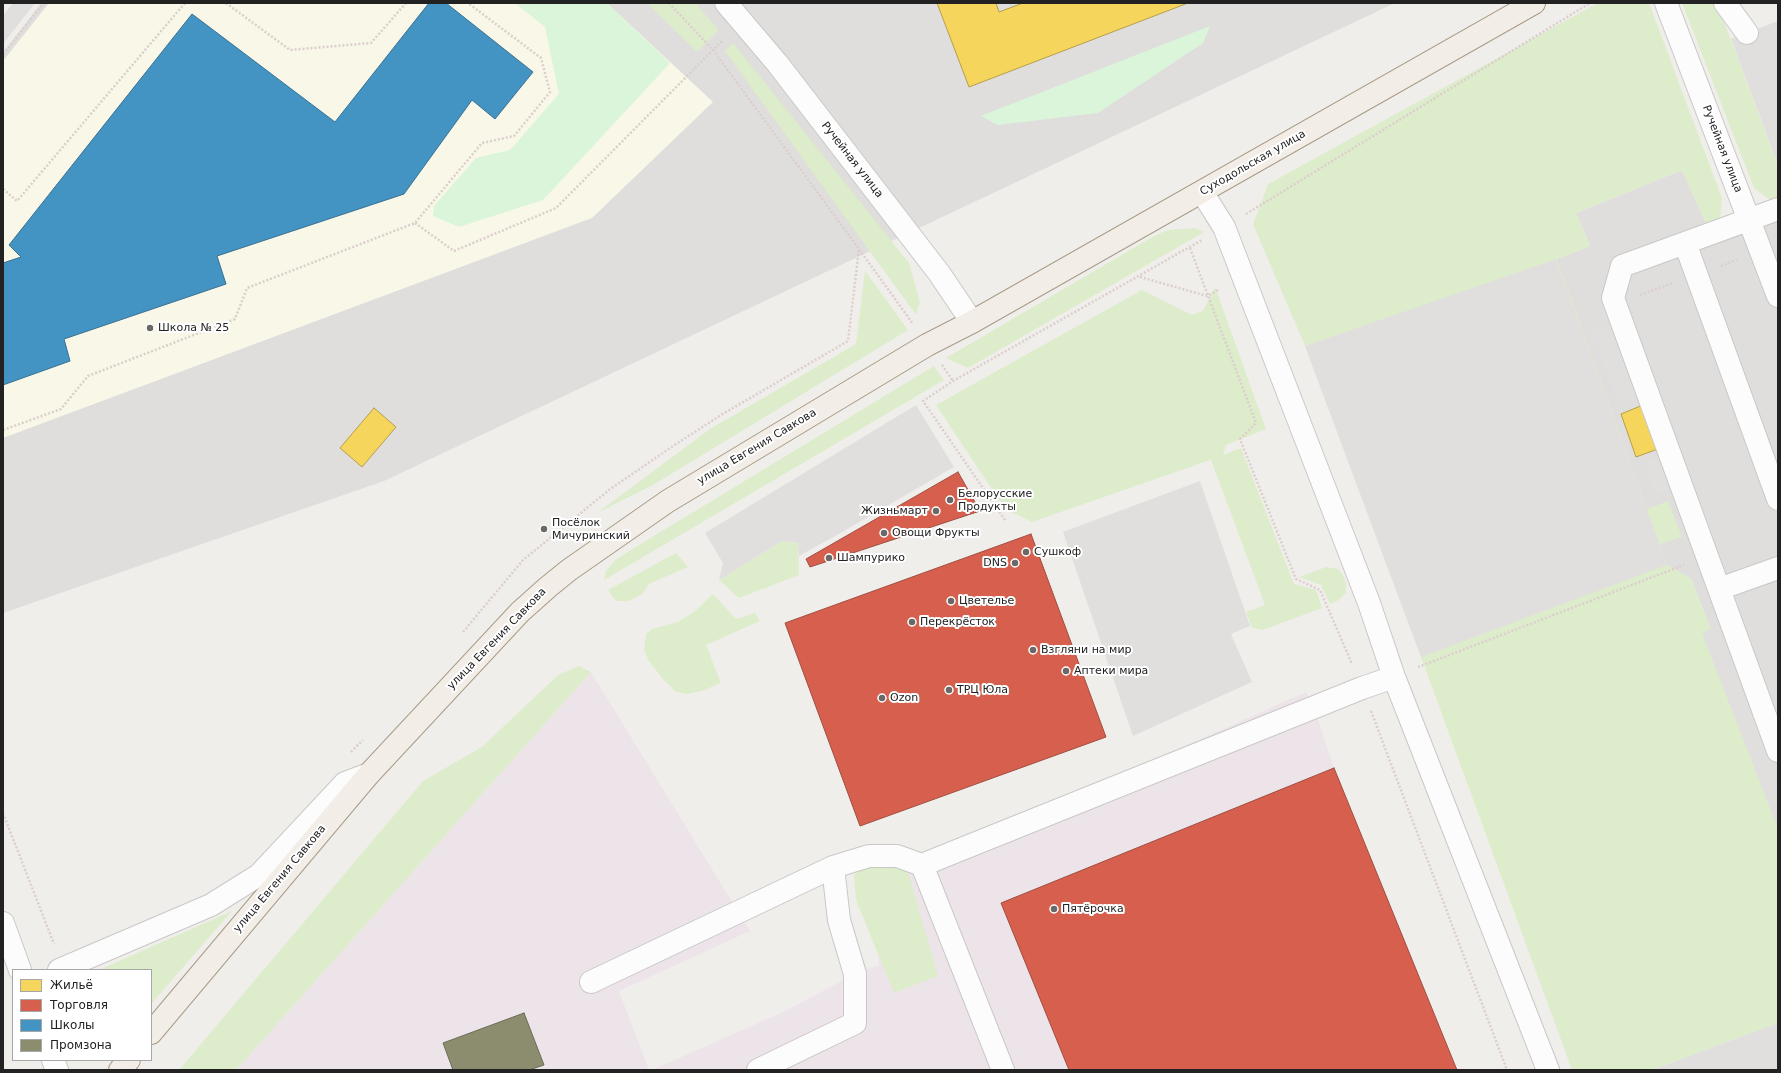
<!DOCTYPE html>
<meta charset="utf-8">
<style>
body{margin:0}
#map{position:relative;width:1781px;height:1073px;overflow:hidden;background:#f0eeeb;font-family:"DejaVu Sans",sans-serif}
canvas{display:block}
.frame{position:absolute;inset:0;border:4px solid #222;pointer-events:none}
.legend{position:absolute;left:12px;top:969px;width:140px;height:92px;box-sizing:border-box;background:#fff;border:1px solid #a7a7a7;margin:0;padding:5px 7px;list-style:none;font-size:12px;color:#222}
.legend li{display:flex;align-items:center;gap:8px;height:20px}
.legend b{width:20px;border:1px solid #a7a7a7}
</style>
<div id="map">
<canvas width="1781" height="1073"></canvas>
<div class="frame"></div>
<ul class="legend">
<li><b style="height:11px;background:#f6d55c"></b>Жильё</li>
<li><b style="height:11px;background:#d6604d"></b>Торговля</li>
<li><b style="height:11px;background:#4393c3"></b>Школы</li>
<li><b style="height:11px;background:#8c8c6e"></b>Промзона</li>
</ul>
</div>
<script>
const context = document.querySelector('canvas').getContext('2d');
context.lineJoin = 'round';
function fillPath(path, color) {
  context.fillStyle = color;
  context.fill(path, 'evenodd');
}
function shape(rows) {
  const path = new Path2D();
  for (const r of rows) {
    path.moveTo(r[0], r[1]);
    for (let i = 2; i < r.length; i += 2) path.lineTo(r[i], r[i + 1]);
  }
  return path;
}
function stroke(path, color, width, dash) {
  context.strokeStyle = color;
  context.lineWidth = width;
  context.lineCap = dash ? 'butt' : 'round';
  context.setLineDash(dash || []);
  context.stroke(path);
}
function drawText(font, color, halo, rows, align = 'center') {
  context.font = font + ' "DejaVu Sans",sans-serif';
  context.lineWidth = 4;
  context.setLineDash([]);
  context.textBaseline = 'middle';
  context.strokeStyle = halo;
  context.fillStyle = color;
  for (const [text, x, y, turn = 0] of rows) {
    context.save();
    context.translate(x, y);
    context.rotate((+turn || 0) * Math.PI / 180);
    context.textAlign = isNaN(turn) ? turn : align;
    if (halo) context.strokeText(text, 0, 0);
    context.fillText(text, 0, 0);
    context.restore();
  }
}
fillPath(shape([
 [41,3,1395,3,384,481,3,613,3,53],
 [1682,170,1706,223,1778,199,1778,801,1691,579,1667,565,1556,259,1590,246,1576,213]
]), '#dfdedc');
fillPath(shape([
 [591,672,750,931,619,991,649,1070,236,1070],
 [1306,692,1313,704,1334,768,1457,1070,652,1070,783,1012,855,974,879,965,875,904,897,856,951,850]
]), '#ede4e9');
fillPath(shape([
 [49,3,607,3,713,102,592,218,3,438,3,61]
]), '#f8f7e8');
fillPath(shape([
 [647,3,695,3,719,30,697,52],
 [1598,3,1649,3,1722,198,1720,219,1706,223,1682,170,1576,213,1590,246,1557,259,1647,509,1668,501,1682,537,1660,544,1667,565,1691,579,1778,801,1778,1023,1652,1070,1572,1070,1421,657,1305,346,1253,224,1268,184],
 [1682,3,1717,3,1778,165,1778,199,1770,200,1754,188],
 [733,43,909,263,920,302,916,315,725,51],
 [1195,228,1204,232,968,368,946,358,1149,239,1167,230],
 [865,271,908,330,653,485,597,513,710,429,856,344],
 [1215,287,1266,429,1226,445,1223,455,1241,448,1294,584,1316,590,1322,608,1263,630,1252,628,1246,612,1265,605,1211,460,1216,458,1032,522,1005,509,936,405,1142,290,1192,315,1203,311],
 [934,366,944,380,604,580,606,571,614,561,626,553],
 [782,541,798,543,799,575,739,598,719,580],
 [676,553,688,567,649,584,642,594,629,601,616,601,608,590],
 [1326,567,1338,569,1343,575,1346,583,1346,593,1339,600,1330,604,1321,585,1299,577],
 [713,594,736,619,755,613,760,621,706,645,721,683,702,691,687,694,676,692,662,678,649,661,644,650,646,634,652,629,678,622,694,612],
 [579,666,591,672,236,1070,179,1070,423,781,482,747,558,675],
 [882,863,908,872,938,976,894,993,856,900,854,875,864,864],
 [232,911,151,1004,151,970,99,970]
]), '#ddeccb');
fillPath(shape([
 [515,3,607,3,670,63,543,200,459,227,433,216,434,206,476,158,510,150,559,94,545,27],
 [1210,26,1203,43,1098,113,998,125,981,116]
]), '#daf5da');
fillPath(shape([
 [13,3,35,3,3,44,3,16],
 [1778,21,1778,162,1777,162,1731,39],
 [1556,259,1667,565,1421,657,1305,346],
 [1613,323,1640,398,1619,406,1591,331],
 [916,405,954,467,837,535,799,556,798,543,782,541,719,580,723,563,705,533],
 [1659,456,1670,488,1655,494,1644,462],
 [1200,481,1250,626,1231,634,1252,682,1133,736,1063,532],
 [1718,626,1778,780,1778,829,1702,633],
 [1778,1023,1778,1070,1652,1070]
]), '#e0dfde');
const homes = shape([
 [937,3,996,3,999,12,1023,3,1188,3,969,87,937,3],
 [1643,405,1658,449,1636,457,1621,414,1643,405],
 [374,408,396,427,362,467,340,448,374,408]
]);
fillPath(homes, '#f6d55c');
stroke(homes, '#b69f4b', 1);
const shops = shape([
 [958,472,980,511,810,567,806,559,958,472],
 [1031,534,1106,737,860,826,785,623,1031,534],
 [1334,768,1457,1070,1069,1070,1001,903,1334,768]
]);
fillPath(shops, '#d6604d');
stroke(shops, '#a04d40', 1);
const schools = shape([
 [429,3,446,3,533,72,495,119,472,100,404,194,217,256,226,284,64,339,70,361,3,385,3,263,21,257,9,245,192,14,335,122,429,3]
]);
fillPath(schools, '#4393c3');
stroke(schools, '#397193', 1);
const industry = shape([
 [524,1013,544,1065,529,1070,453,1070,443,1043,524,1013]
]);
fillPath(industry, '#8c8c6e');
stroke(industry, '#6c6c57', 1);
const minor = shape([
 [726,3,777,63,939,273,972,322],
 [1666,3,1778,296],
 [1725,3,1747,33],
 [1202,192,1224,227,1369,603,1394,677,1548,1070],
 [1778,209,1622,266,1613,298,1778,751],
 [1685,243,1778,499],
 [1719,589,1778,568],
 [3,923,20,970],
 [59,970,211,905,259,875,345,783,369,774],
 [591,982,833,867,869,856,897,856,922,865],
 [53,1060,57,1070],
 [758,1070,855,1023,855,974,839,920,833,867],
 [1003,1070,922,865,1362,688,1394,677]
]);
const major = shape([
 [151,1033,369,774,520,612,548,587,569,570,668,501,927,345,972,322,1534,3],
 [120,1070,129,1060]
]);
stroke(minor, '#c9c8c7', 24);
stroke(major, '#a79c86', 24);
stroke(shape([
 [226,3,290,50,371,43,406,3],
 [669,3,713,50,859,249,913,324],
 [3,54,44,3],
 [3,189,17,201,185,3],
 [1246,214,1590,3],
 [415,223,454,251,556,208,723,40],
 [1190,248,1256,423,1240,439,1296,579,1320,590,1352,664],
 [1721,266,1737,260],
 [1140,277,1207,296,1220,289],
 [1640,295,1673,283],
 [942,365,953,381],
 [3,430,61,409,88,376,235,319,247,288,415,223,482,143,514,136,550,92,541,58,468,3],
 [1005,520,923,401,953,381,1202,240],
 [463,632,523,560,609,490,673,446,721,415,848,341,859,249],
 [1418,667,1684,565],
 [1371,711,1507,1070],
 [351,752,363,740],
 [3,813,54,944]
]), '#dccecd', 2.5, [2, 2]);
stroke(minor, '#fdfcfc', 22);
stroke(major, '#f3ede7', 22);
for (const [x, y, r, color] of [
 [150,328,4,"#6a6968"],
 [950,500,4,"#6a6968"],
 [936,511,4,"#6a6968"],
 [544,529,4,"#6a6968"],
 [884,533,4,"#6a6968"],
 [1026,552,4,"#6a6968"],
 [829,558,4,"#6a6968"],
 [1015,563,4,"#6a6968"],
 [951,601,4,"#6a6968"],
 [912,622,4,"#6a6968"],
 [1033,650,4,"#6a6968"],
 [1066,671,4,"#6a6968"],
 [949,690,4,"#6a6968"],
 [882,698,4,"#6a6968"],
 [1054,909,4,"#6a6968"]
]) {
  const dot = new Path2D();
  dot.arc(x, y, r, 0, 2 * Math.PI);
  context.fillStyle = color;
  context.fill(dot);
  stroke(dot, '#fff', 1.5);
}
drawText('11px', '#222', '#fff', [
 ["Ручейная улица",1722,149,69],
 ["Ручейная улица",852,160,52],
 ["Суходольская улица",1253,163,-30],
 ["улица Евгения Савкова",757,447,-31],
 ["улица Евгения Савкова",497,639,-46],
 ["улица Евгения Савкова",280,879,-50]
]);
drawText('11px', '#222', '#fff', [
 ["Школа № 25",158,328],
 ["Белорусские",958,494],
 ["Продукты",958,507],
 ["Жизньмарт",928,511,"right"],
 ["Посёлок",552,523],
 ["Мичуринский",552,536],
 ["Овощи Фрукты",892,533],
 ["Сушкоф",1034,552],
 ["Шампурико",837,558],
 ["DNS",1007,563,"right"],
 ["Цветелье",959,601],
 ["Перекрёсток",920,622],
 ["Взгляни на мир",1041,650],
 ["Аптеки мира",1074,671],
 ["ТРЦ Юла",957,690],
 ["Ozon",890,698],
 ["Пятёрочка",1062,909]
], 'left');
</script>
